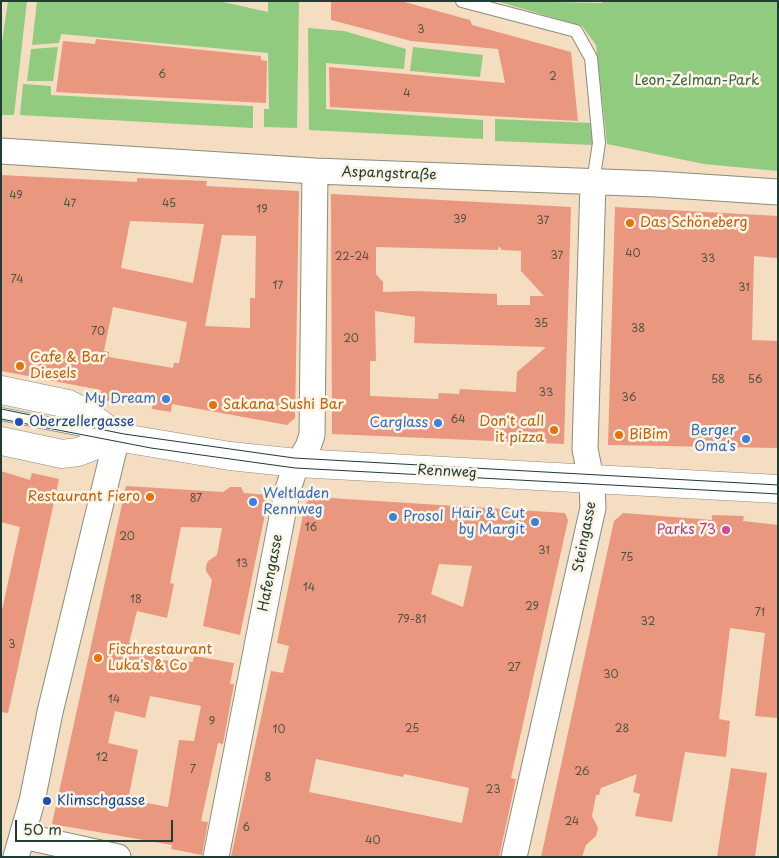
<!DOCTYPE html>
<meta charset="utf-8">
<style>
body{margin:0}
#map{position:relative;width:779px;height:858px;overflow:hidden;background:#f5ddc2;font-family:"Playpen Sans",sans-serif}
canvas{display:block}
.frame{position:absolute;inset:0;border:2px solid #1f3d34;pointer-events:none}
.scale{position:absolute;left:15px;top:820px;width:158px;height:22px;box-sizing:border-box;border:2px solid #1f3d34;border-top:0;padding-left:6px;font-size:15px;line-height:18px;white-space:nowrap;color:#1f3d34;-webkit-text-stroke:4px #fcf5e5;paint-order:stroke}
</style>
<div id="map">
<canvas width="779" height="858"></canvas>
<div class="frame"></div>
<div class="scale">50 m</div>
</div>
<script>
const context = document.querySelector('canvas').getContext('2d');
context.lineJoin = 'round';
function fillPath(path, color) {
  context.fillStyle = color;
  context.fill(path, 'evenodd');
}
function shape(rows) {
  const path = new Path2D();
  for (const r of rows) {
    path.moveTo(r[0], r[1]);
    for (let i = 2; i < r.length; i += 2) path.lineTo(r[i], r[i + 1]);
  }
  return path;
}
function stroke(path, color, width, dash) {
  context.strokeStyle = color;
  context.lineWidth = width;
  context.lineCap = dash ? 'butt' : 'round';
  context.setLineDash(dash || []);
  context.stroke(path);
}
function drawText(font, color, halo, rows, align = 'center') {
  context.font = font + ' "Playpen Sans",sans-serif';
  context.lineWidth = 5;
  context.setLineDash([]);
  context.textBaseline = 'middle';
  context.strokeStyle = halo;
  context.fillStyle = color;
  for (const [text, x, y, turn = 0] of rows) {
    context.save();
    context.translate(x, y);
    context.rotate((+turn || 0) * Math.PI / 180);
    context.textAlign = isNaN(turn) ? turn : align;
    if (halo) context.strokeText(text, 0, 0);
    context.fillText(text, 0, 0);
    context.restore();
  }
}
fillPath(shape([
 [8,1,27,1,14,115,1,115,1,49],
 [37,1,219,1,268,12,268,1,299,1,297,128,264,127,264,109,269,109,268,53,61,34,59,43,32,45],
 [496,1,602,3,604,1,778,1,778,171,704,164,607,144,596,45,582,26],
 [308,28,344,31,406,49,404,69,326,63,326,109,483,120,483,139,309,130],
 [58,47,53,81,27,81,31,49],
 [413,47,483,55,480,77,410,71],
 [23,84,51,86,51,95,253,106,253,128,20,115],
 [495,119,591,123,594,145,495,141]
]), '#91cb7f');
fillPath(shape([
 [331,1,401,1,470,20,472,25,571,52,578,121,330,107,329,67,505,83,498,49,411,41,331,20],
 [96,39,261,56,261,60,267,61,266,103,56,92,63,41,95,44],
 [1,175,137,182,137,178,207,181,206,186,299,191,295,418,287,425,172,404,171,412,152,409,153,399,120,393,118,403,99,399,101,390,1,371],
 [130,221,204,224,193,283,121,268],
 [222,235,256,236,255,298,250,298,250,328,205,326],
 [113,307,187,322,179,363,174,363,173,368,109,357,109,352,104,351],
 [331,194,571,207,564,444,332,434],
 [499,246,502,250,521,251,521,271,544,296,530,296,530,305,497,305,497,294,415,291,383,292,383,282,376,274,376,247,498,250],
 [375,311,415,317,414,343,546,347,517,372,516,392,460,389,459,394,439,393,438,399,370,396,370,361,376,361],
 [615,207,778,216,778,258,754,256,752,340,778,341,778,448,608,445],
 [1,471,30,480,32,473,59,479,8,713,1,712,1,615,20,527,1,522],
 [126,486,223,492,230,487,241,487,244,493,269,495,240,635,203,626,212,580,206,571,206,566,208,561,217,555,222,528,181,527,170,583,174,584,167,618,137,611,129,643,160,649,158,660,193,662,194,656,234,663,230,684,234,684,223,744,218,743,201,821,208,822,202,855,171,849,172,845,52,824],
 [150,696,201,706,194,741,179,740,168,807,136,801,136,796,129,795,138,750,108,743,115,711,145,718],
 [315,497,565,513,568,520,511,778,516,779,499,857,231,857,271,671,283,673,289,646,277,643,305,505,309,499],
 [439,564,472,566,463,607,431,594],
 [316,759,403,777,404,774,469,788,462,823,309,792],
 [623,513,712,520,712,515,744,516,743,521,778,525,778,718,755,716,765,633,730,628,719,719,730,721,726,757,685,752,672,822,635,816,640,794,633,792,637,774,601,788,599,795,596,795,592,816,598,828,596,836,586,845,582,857,541,857,614,521],
 [731,768,767,773,755,857,717,857]
]), '#e9977e');
const lane = shape([
 [462,1,576,31,591,58,592,68,599,143,593,182],
 [1,414,103,434]
]);
const street = shape([
 [1,151,315,171,656,184,778,192],
 [23,836,118,857],
 [16,857,32,801,50,712,117,437],
 [216,857,287,492,295,468,308,447,312,435,315,171],
 [514,857,593,508,592,484,585,449,593,182]
]);
const secondary = shape([
 [1,390,68,404,86,413,117,437],
 [1,441,62,454,78,452,117,437,230,456,297,463,778,489]
]);
stroke(lane, '#8a8d7b', 14);
stroke(street, '#8a8d7b', 27);
stroke(secondary, '#8a8d7b', 29);
stroke(lane, '#fff', 12);
stroke(street, '#fff', 25);
stroke(secondary, '#fff', 28);
stroke(shape([
 [1,409,124,434,294,458,778,485],
 [1,419,151,448,295,468,778,494]
]), '#1f3d34', 1);
for (const [x, y, r, color] of [
 [630,223,5,"#e8710a"],
 [20,366,5,"#e8710a"],
 [166,399,5,"#3f7fe0"],
 [213,405,5,"#e8710a"],
 [19,422,5,"#1a4fb4"],
 [438,423,5,"#3f7fe0"],
 [554,430,5,"#e8710a"],
 [619,435,5,"#e8710a"],
 [746,439,5,"#3f7fe0"],
 [150,497,5,"#e8710a"],
 [253,502,5,"#3f7fe0"],
 [393,517,5,"#3f7fe0"],
 [535,522,5,"#3f7fe0"],
 [726,530,5,"#d1479c"],
 [98,658,5,"#e8710a"],
 [47,801,5,"#1a4fb4"]
]) {
  const dot = new Path2D();
  dot.arc(x, y, r, 0, 2 * Math.PI);
  context.fillStyle = color;
  context.fill(dot);
  stroke(dot, '#fcf5e5', 2);
}
drawText('11px', '#525446', null, [
 ["3",421,30],
 ["6",162,75],
 ["2",553,77],
 ["4",407,94],
 ["49",16,196],
 ["47",70,204],
 ["45",169,204],
 ["19",262,210],
 ["39",460,220],
 ["37",543,221],
 ["40",633,254],
 ["37",557,256],
 ["22-24",352,257],
 ["33",708,259],
 ["74",17,280],
 ["17",278,286],
 ["31",744,288],
 ["35",541,324],
 ["38",638,329],
 ["70",98,332],
 ["20",351,339],
 ["58",718,380],
 ["56",755,380],
 ["33",546,393],
 ["36",629,398],
 ["64",458,420],
 ["87",196,499],
 ["16",311,528],
 ["20",127,537],
 ["31",544,551],
 ["75",627,558],
 ["13",242,564],
 ["14",309,588],
 ["18",136,600],
 ["29",532,607],
 ["71",760,613],
 ["79-81",412,620],
 ["32",648,622],
 ["3",12,645],
 ["27",514,668],
 ["30",611,675],
 ["14",114,700],
 ["9",212,722],
 ["25",412,729],
 ["28",622,729],
 ["10",279,730],
 ["12",102,758],
 ["7",193,770],
 ["26",582,772],
 ["8",268,778],
 ["23",493,790],
 ["24",572,822],
 ["6",246,828],
 ["40",373,841]
]);
drawText('14px', '#3c6047', '#fcf5e5', [
 ["Leon-Zelman-Park",697,81]
]);
drawText('14px', '#1f3d34', '#fcf5e5', [
 ["Aspangstraße",389,174,2],
 ["Rennweg",447,472,3],
 ["Steingasse",585,537,-79],
 ["Hafengasse",271,573,-79]
]);
drawText('14px', '#c56008', '#fcf5e5', [
 ["Das Schöneberg",640,223],
 ["Cafe & Bar",30,358],
 ["Diesels",30,374],
 ["Sakana Sushi Bar",223,405],
 ["Don't call",544,422,"right"],
 ["it pizza",544,438,"right"],
 ["BiBim",629,435],
 ["Restaurant Fiero",140,497,"right"],
 ["Fischrestaurant",108,650],
 ["Luka's & Co",108,666]
], 'left');
drawText('14px', '#366cbe', '#fcf5e5', [
 ["My Dream",156,399],
 ["Carglass",428,423],
 ["Berger",736,431],
 ["Oma's",736,447],
 ["Weltladen",263,494,"left"],
 ["Rennweg",263,510,"left"],
 ["Hair & Cut",525,514],
 ["by Margit",525,530],
 ["Prosol",403,517,"left"]
], 'right');
drawText('14px', '#164399', '#fcf5e5', [
 ["Oberzellergasse",29,422],
 ["Klimschgasse",57,801]
], 'left');
drawText('14px', '#b23c85', '#fcf5e5', [
 ["Parks 73",716,530]
], 'right');
</script>
